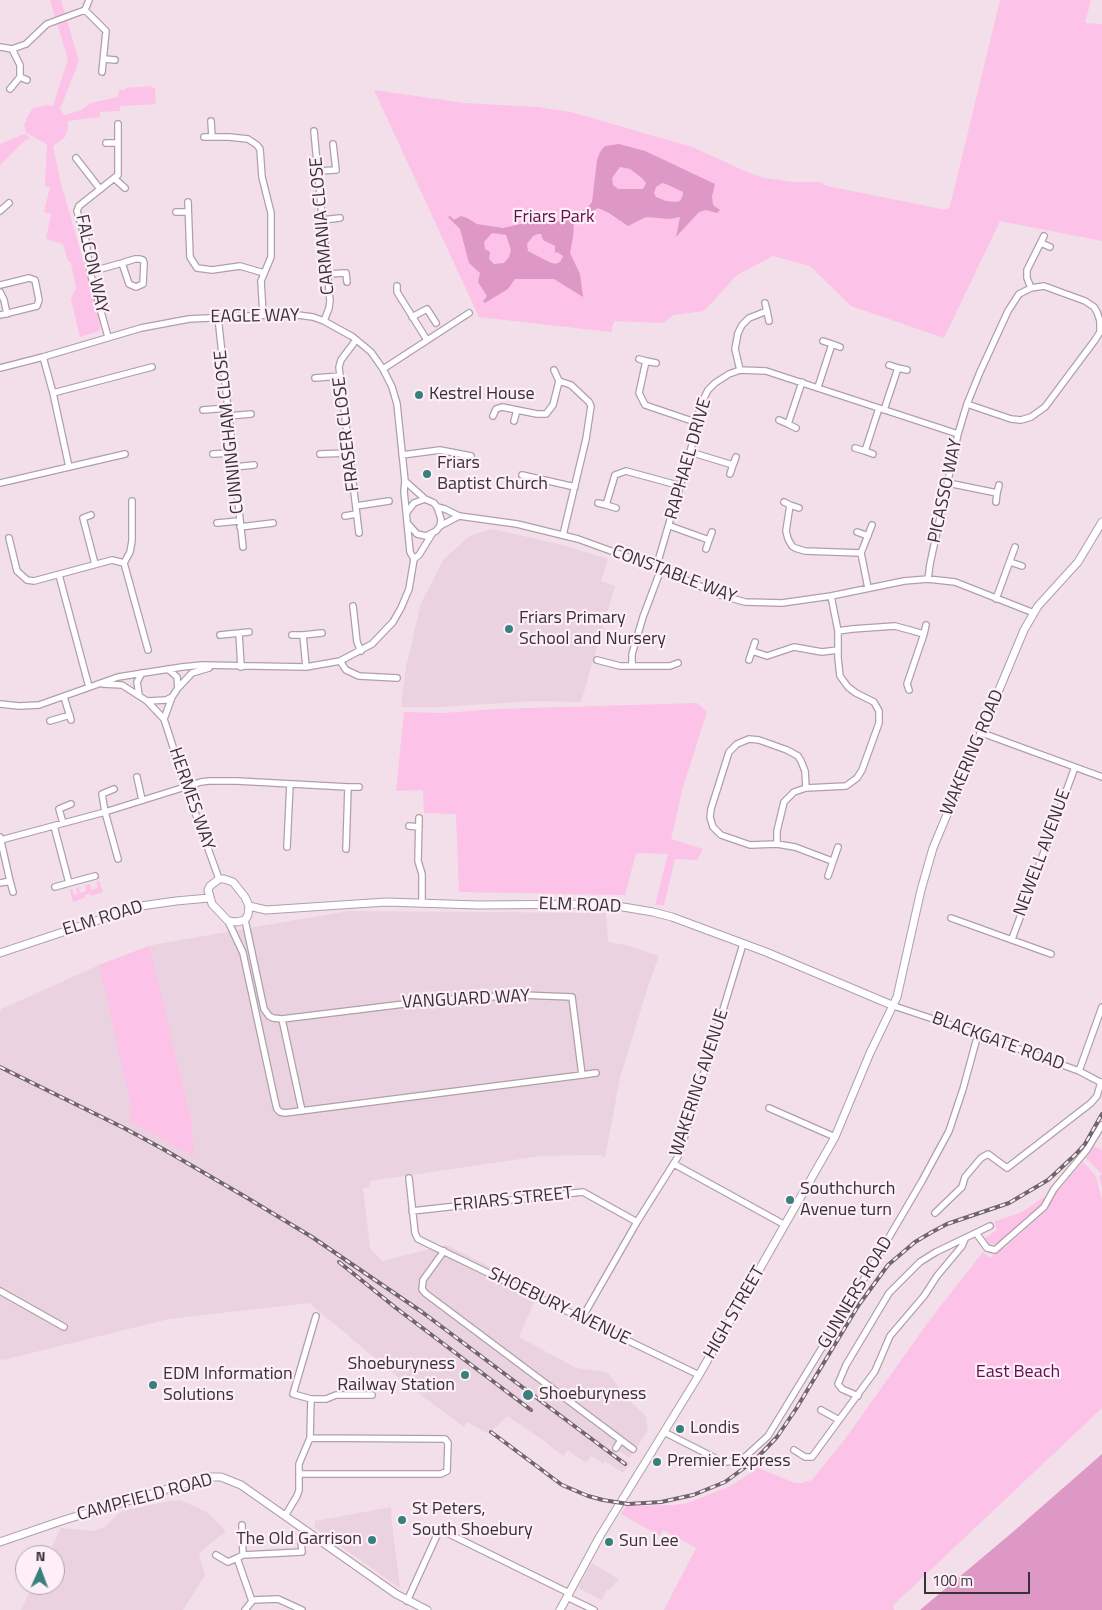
<!DOCTYPE html>
<style>
body{margin:0}
#map{position:relative;width:1102px;height:1610px;overflow:hidden;background:#f2dfea;font-family:"Titillium Web",sans-serif}
canvas{display:block}
.north{position:absolute;left:15px;top:1545px;width:50px;height:50px;box-sizing:border-box;background:#fdeef7;border:1px solid #aea2a9;border-radius:50%;rotate:2deg;font-size:14px;font-weight:700;line-height:20px;text-align:center;color:#383135}
.north::after{content:'';display:block;margin:auto;width:18px;height:22px;background:#38807c;clip-path:polygon(50% 0,100% 100%,50% 72%,0 100%)}
.scale{position:absolute;left:924px;top:1572px;width:106px;height:22px;box-sizing:border-box;border:2px solid #383135;border-top:0;padding-left:6px;font-size:15px;line-height:18px;white-space:nowrap;color:#383135;-webkit-text-stroke:4px #fdeef7;paint-order:stroke}
</style>
<div id="map">
<canvas width="1102" height="1610"></canvas>
<div class="north">N</div>
<div class="scale">100 m</div>
</div>
<script>
const context = document.querySelector('canvas').getContext('2d');
context.lineJoin = 'round';
function fillPath(path, color) {
  context.fillStyle = color;
  context.fill(path, 'evenodd');
}
function shape(rows) {
  const path = new Path2D();
  for (const r of rows) {
    path.moveTo(r[0], r[1]);
    for (let i = 2; i < r.length; i += 2) path.lineTo(r[i], r[i + 1]);
  }
  return path;
}
function stroke(path, color, width, dash) {
  context.strokeStyle = color;
  context.lineWidth = width;
  context.lineCap = dash ? 'butt' : 'round';
  context.setLineDash(dash || []);
  context.stroke(path);
}
function drawText(font, color, halo, rows, align = 'center') {
  context.font = font + ' "Titillium Web",sans-serif';
  context.lineWidth = 4.5;
  context.setLineDash([]);
  context.textBaseline = 'middle';
  context.strokeStyle = halo;
  context.fillStyle = color;
  for (const [text, x, y, turn = 0] of rows) {
    context.save();
    context.translate(x, y);
    context.rotate((+turn || 0) * Math.PI / 180);
    context.textAlign = isNaN(turn) ? turn : align;
    if (halo) context.strokeText(text, 0, 0);
    context.fillText(text, 0, 0);
    context.restore();
  }
}
fillPath(shape([
 [492,529,559,544,608,559,601,581,615,586,581,702,534,701,442,707,401,707,406,667,421,603,444,559,471,535],
 [348,911,606,913,608,942,626,945,659,956,648,986,620,1078,605,1158,600,1155,541,1156,370,1181,370,1187,363,1188,370,1248,382,1261,446,1245,539,1291,519,1337,576,1368,607,1372,628,1399,646,1416,648,1430,630,1458,607,1444,613,1451,630,1463,623,1473,605,1461,604,1464,591,1456,586,1463,568,1450,563,1456,543,1440,507,1416,489,1434,467,1422,464,1427,406,1384,309,1303,169,1319,3,1360,0,1359,0,1013,2,1009,99,965,152,945],
 [180,1500,207,1512,226,1531,199,1553,205,1575,183,1610,21,1610,33,1585,55,1585,55,1555,48,1555,61,1528,93,1531,105,1527,118,1514,123,1511,164,1502],
 [391,1507,392,1524,400,1588,315,1528,315,1521],
 [592,1563,619,1579,609,1590,607,1589,602,1600,580,1589,579,1586]
]), '#ebd2e1');
fillPath(shape([
 [50,0,61,0,79,61,60,109,64,115,79,111,91,103,118,97,119,90,125,90,125,88,151,86,155,89,156,104,120,106,120,111,100,112,100,117,68,121,68,129,65,137,53,146,60,180,101,323,99,331,80,337,71,299,76,288,71,263,68,261,63,244,46,239,51,214,44,212,50,187,45,186,47,144,26,133,24,125,28,116,33,108,47,105,53,106,68,59],
 [1000,0,1091,0,1085,23,1102,24,1102,241,1000,221,944,338,851,306,810,266,773,256,737,275,704,311,673,315,663,323,614,321,611,332,479,317,374,90,464,103,538,107,571,112,692,147,747,172,764,178,793,182,819,182,827,186,946,210,950,206],
 [25,134,30,138,24,141,0,165,0,144],
 [697,703,707,712,683,787,671,839,703,849,697,860,675,859,664,905,655,905,668,854,636,853,625,895,459,892,456,814,424,813,423,790,396,791,404,712,443,713,497,709],
 [99,881,103,892,91,896,90,894,85,895,85,898,73,902,70,890,72,889,74,895,78,894,76,888,78,887,80,893,86,891,85,885,90,884,91,890,98,888,96,882],
 [149,946,191,1119,194,1156,129,1121,132,1110,99,965],
 [1094,1146,1102,1150,1102,1187,1099,1176,1102,1174,1086,1158],
 [1083,1162,1096,1176,1102,1200,1102,1408,904,1595,893,1605,894,1610,664,1610,696,1548,663,1530,660,1536,621,1514,626,1506,675,1505,687,1503,731,1486,758,1468,795,1483,802,1483,812,1480,845,1439,929,1321,983,1252,990,1258,996,1252,1005,1248,1046,1211,1056,1193],
 [1044,1197,1045,1200,1040,1207,1022,1225,1018,1224,1012,1230,1012,1233,998,1244,989,1244,985,1241,986,1237,997,1230,994,1222,1022,1212]
]), '#fcc2e7');
fillPath(shape([
 [619,144,645,151,715,184,712,196,713,205,720,210,717,213,706,210,699,212,676,237,680,217,670,219,646,217,628,226,609,213,598,208,591,212,588,207,592,202,597,160,600,152,605,146],
 [620,167,630,169,642,178,646,183,643,189,618,189,613,185,612,178],
 [662,183,666,184,683,192,683,195,680,201,676,202,666,201,656,197,654,193,656,187],
 [584,210,586,213,574,221,573,237,570,253,580,274,583,297,554,279,515,279,508,289,485,303,483,301,487,296,478,282,480,273,469,263,460,229,448,217,450,216,454,220,461,216,467,218,477,224,503,228,534,221,550,223,570,218],
 [492,233,506,235,511,250,509,257,504,263,494,264,489,259,490,252,485,249,484,242],
 [538,234,541,234,543,240,555,246,555,253,557,252,563,256,560,262,555,264,547,261,528,251,527,244,533,236],
 [1102,1454,1102,1610,920,1610,1014,1531]
]), '#de98c5');
const minor = shape([
 [85,10,106,31,102,72],
 [0,47,12,49,26,44,47,24,85,10,89,0],
 [105,59,115,60],
 [20,77,27,80],
 [10,89,20,77,20,65,12,49],
 [211,121,212,137],
 [314,131,330,301,329,308,324,321],
 [204,137,229,137,248,139,257,145,260,149,262,177,271,213,271,257,261,281,263,314],
 [106,143,118,143],
 [76,158,100,189],
 [318,171,336,170,333,144],
 [115,179,125,188],
 [188,202,190,257,197,268,212,270,240,266,264,273],
 [0,211,9,203],
 [176,212,188,212],
 [322,220,340,218],
 [1041,243,1050,247],
 [90,272,122,263,135,259,140,259,143,260,144,263,143,284,136,287,129,284,122,263],
 [326,274,346,273,347,282],
 [0,285,29,278,35,280,39,300,37,306,0,315],
 [397,286,397,292,427,340],
 [1031,288,1044,286,1085,301,1094,307,1097,312,1100,321,1102,321],
 [0,292,4,300,7,314],
 [767,311,769,321],
 [218,317,243,547],
 [412,317,427,309,436,323],
 [108,337,90,272,86,241,77,211,79,206,118,175,118,124],
 [356,340,341,360,339,367,359,533],
 [823,341,832,344],
 [43,357,53,393,69,467],
 [639,359,646,361,639,393,645,405,698,423],
 [646,361,656,363],
 [889,365,898,368],
 [0,368,43,357,141,328,189,319,290,314,313,317,324,321,353,337,371,352,383,369,392,387,397,404,405,481,404,491,410,552,414,559,409,589,401,608,393,622,372,644,340,661,306,667,202,665,182,667,118,677,39,705,19,706,0,704],
 [383,369,469,313],
 [554,370,559,381,571,385,589,402,591,406,586,439,563,535],
 [740,370,735,349,738,333,742,325,749,318,767,311,765,303],
 [315,378,340,376],
 [818,387,832,344,840,347],
 [53,393,152,367],
 [967,404,1011,419,1021,420,1031,417,1045,407,1095,340,1100,332,1100,321],
 [203,410,228,408],
 [884,410,898,368,907,370],
 [228,416,251,414],
 [493,416,496,409,502,407,537,414,546,414,553,405,559,381],
 [779,420,788,424],
 [514,421,517,410],
 [796,428,788,424,802,382],
 [855,448,865,451],
 [690,452,733,465,736,457],
 [213,454,232,453],
 [320,454,350,453],
 [873,454,865,451,879,408],
 [402,455,440,450,471,456],
 [234,467,254,465],
 [730,474,733,465],
 [522,475,575,487],
 [405,481,425,499],
 [0,483,125,454],
 [948,483,997,493,999,485],
 [784,502,790,505,786,531,788,539,792,546,795,548,805,551,861,553,868,588],
 [996,502,997,493],
 [598,503,606,505,615,475,626,471,681,486],
 [606,505,616,508],
 [790,505,799,508],
 [356,506,389,501],
 [437,507,445,509,459,516,517,524,578,539,661,569,720,595,745,602,782,603,831,596,904,581,928,579,955,582,1034,613],
 [407,512,414,503,425,499,434,503,437,507,441,519,440,526,436,531,426,536,417,534,409,525],
 [91,515,83,518,95,564],
 [345,516,356,514],
 [217,523,239,521],
 [440,526,459,516],
 [670,526,709,540,712,532],
 [240,527,273,523],
 [857,532,868,536],
 [9,538,17,571,27,580,34,581,112,560,124,563,148,650],
 [706,549,709,540],
 [861,553,872,525],
 [414,559,419,555,432,534],
 [1010,562,1022,566],
 [124,563,130,552,132,541,132,501],
 [656,568,690,452,698,423,700,406,708,390,715,383,729,374,740,370,766,371,958,434],
 [59,575,89,687],
 [928,579,930,564,958,434,967,404,980,372,1008,311,1019,294,1031,288,1027,278,1027,270,1044,236],
 [831,596,838,631,838,658,840,676,848,687,856,693,874,702,879,711,879,723,862,770,857,778,846,786,806,788,794,792,784,802,777,831,777,844,795,847,832,861],
 [996,599,1015,547],
 [353,606,357,642,361,651],
 [838,631,852,629,895,626,924,634,907,684,909,690],
 [239,633,241,667],
 [924,634,926,625],
 [220,635,249,632],
 [292,635,303,635],
 [752,651,755,642],
 [597,660,620,666,632,666,632,654,643,617,661,569],
 [749,660,752,651,767,656,794,647,822,652,838,650],
 [340,661,346,670,359,676,397,678],
 [632,666,670,666,678,663],
 [306,667,303,635,322,633],
 [103,684,122,685,147,701,166,700,172,697,178,688,177,677,168,669],
 [178,688,192,673,209,668],
 [139,695,137,682,142,673],
 [64,697,71,720],
 [147,701,164,719,186,787,219,879],
 [164,719,172,697],
 [50,721,70,715],
 [982,733,1102,777],
 [137,777,142,800],
 [348,787,359,787],
 [114,789,102,794,105,812,118,859],
 [419,818,418,861,422,874,422,903],
 [63,823,59,809,71,804],
 [54,826,69,883,95,876],
 [409,826,419,827],
 [1,840,105,812,201,782,209,781,237,781,348,787,346,849],
 [777,844,750,845,721,835,713,827,710,817,711,809,729,752,737,744,749,739,759,740,787,750,798,756,801,761,805,771,806,788],
 [287,847,290,784],
 [828,876,838,847],
 [10,881,13,892],
 [0,883,10,881,0,837],
 [55,887,69,883],
 [951,918,1051,954],
 [228,921,243,953,275,1101,277,1109,280,1112,285,1113,582,1075,572,997,522,995,437,1000,282,1019,273,1018,269,1016,264,1009,245,920],
 [1012,939,1075,767],
 [894,1006,978,1034,1079,1071,1102,1083],
 [282,1019,302,1111],
 [1079,1071,1102,1007],
 [582,1075,596,1073],
 [769,1108,835,1137],
 [674,1164,785,1225],
 [409,1178,415,1233,418,1239,699,1375],
 [412,1211,583,1192,637,1222],
 [935,1213,962,1187,965,1177,981,1158,988,1154,1007,1168,1091,1103,1097,1096,1101,1082],
 [976,1233,987,1248,995,1250,1044,1207,1054,1189,1086,1151,1102,1125],
 [444,1251,423,1280,422,1289,425,1293,633,1449],
 [0,1291,64,1327],
 [582,1318,637,1222,679,1155,743,944],
 [858,1396,842,1389,838,1384,846,1365,889,1293,920,1262,936,1252,990,1226],
 [311,1399,326,1399,336,1395,372,1395],
 [821,1410,839,1420],
 [664,1432,717,1459,726,1462,740,1460,746,1456,768,1436,881,1251,922,1181,949,1131,963,1089,978,1034],
 [616,1448,621,1440],
 [794,1450,805,1457,812,1457,875,1371,890,1336,924,1296,937,1276,962,1246,965,1239],
 [299,1474,441,1474,447,1471,448,1443,445,1439,310,1438],
 [285,1516,297,1496,299,1490,299,1464,310,1438,311,1399,293,1394,316,1316],
 [242,1525,243,1555],
 [216,1555,228,1562,237,1558,252,1601],
 [237,1558,243,1555,302,1552,301,1541],
 [567,1597,594,1610],
 [407,1601,438,1533,443,1531,569,1593],
 [245,1610,253,1600,278,1599,302,1610]
]);
const tertiary = shape([
 [219,879,224,879,233,882,245,897,249,906,248,915,245,920,237,922,228,921,212,904,208,890,210,886,219,879],
 [249,906,266,910,386,902,478,905,605,904,653,912,672,917,766,952,894,1006],
 [0,953,141,906,176,901,209,898],
 [0,1542,64,1520,201,1479,210,1477,221,1477,241,1485,396,1594,427,1610],
 [560,1610,600,1536,699,1375,835,1137,870,1053,897,997,921,890,933,848,1024,630,1038,606,1078,562,1102,522]
]);
stroke(minor, '#b09fa9', 8);
stroke(tertiary, '#b09fa9', 9);
stroke(minor, '#fff', 5.5);
stroke(tertiary, '#fff', 7);
const rail = shape([
 [0,1067,124,1128,163,1149,244,1196,312,1237,422,1312,625,1464],
 [339,1262,396,1308,531,1410],
 [491,1432,562,1485,588,1496,603,1500,628,1504,661,1502,693,1495,725,1482,755,1460,777,1437,796,1409,858,1306,888,1265,915,1242,932,1232,947,1224,1009,1203,1048,1180,1075,1155,1085,1144,1102,1114]
]);
stroke(rail, '#70656c', 4);
stroke(rail, '#fdeef7', 2, [5.5]);
for (const [x, y, r, color] of [
 [419,395,5,"#38807c"],
 [427,474,5,"#38807c"],
 [509,629,5,"#38807c"],
 [790,1200,5,"#38807c"],
 [465,1375,5,"#38807c"],
 [153,1385,5,"#38807c"],
 [528,1395,6,"#38807c"],
 [680,1429,5,"#38807c"],
 [657,1462,5,"#38807c"],
 [402,1520,5,"#38807c"],
 [372,1540,5,"#38807c"],
 [609,1542,5,"#38807c"]
]) {
  const dot = new Path2D();
  dot.arc(x, y, r, 0, 2 * Math.PI);
  context.fillStyle = color;
  context.fill(dot);
  stroke(dot, '#fdeef7', 2);
}
drawText('18px', '#610f4c', '#fdeef7', [
 ["Friars Park",554,218],
 ["East Beach",1018,1373]
]);
drawText('18px', '#383135', '#fdeef7', [
 ["CARMANIA CLOSE",323,226,-95],
 ["FALCON WAY",91,264,78],
 ["EAGLE WAY",255,317,-1],
 ["CUNNINGHAM CLOSE",230,432,-96],
 ["FRASER CLOSE",347,434,-97],
 ["RAPHAEL DRIVE",689,459,-74],
 ["PICASSO WAY",946,491,-78],
 ["CONSTABLE WAY",674,575,21],
 ["WAKERING ROAD",973,753,-67],
 ["HERMES WAY",191,799,71],
 ["NEWELL AVENUE",1043,853,-70],
 ["ELM ROAD",580,906,2],
 ["ELM ROAD",103,919,-17],
 ["VANGUARD WAY",466,1000,-3],
 ["BLACKGATE ROAD",998,1042,20],
 ["WAKERING AVENUE",700,1083,-72],
 ["FRIARS STREET",513,1200,-6],
 ["GUNNERS ROAD",856,1293,-59],
 ["SHOEBURY AVENUE",559,1307,26],
 ["HIGH STREET",735,1313,-60],
 ["CAMPFIELD ROAD",145,1498,-15]
]);
drawText('18px', '#383135', '#fdeef7', [
 ["Kestrel House",429,395],
 ["Friars",437,464],
 ["Baptist Church",437,485],
 ["Friars Primary",519,619],
 ["School and Nursery",519,640],
 ["Southchurch",800,1190],
 ["Avenue turn",800,1211],
 ["Shoeburyness",455,1365,"right"],
 ["Railway Station",455,1386,"right"],
 ["EDM Information",163,1375],
 ["Solutions",163,1396],
 ["Shoeburyness",539,1395],
 ["Londis",690,1429],
 ["Premier Express",667,1462],
 ["St Peters,",412,1510],
 ["South Shoebury",412,1531],
 ["The Old Garrison",362,1540,"right"],
 ["Sun Lee",619,1542]
], 'left');
</script>
